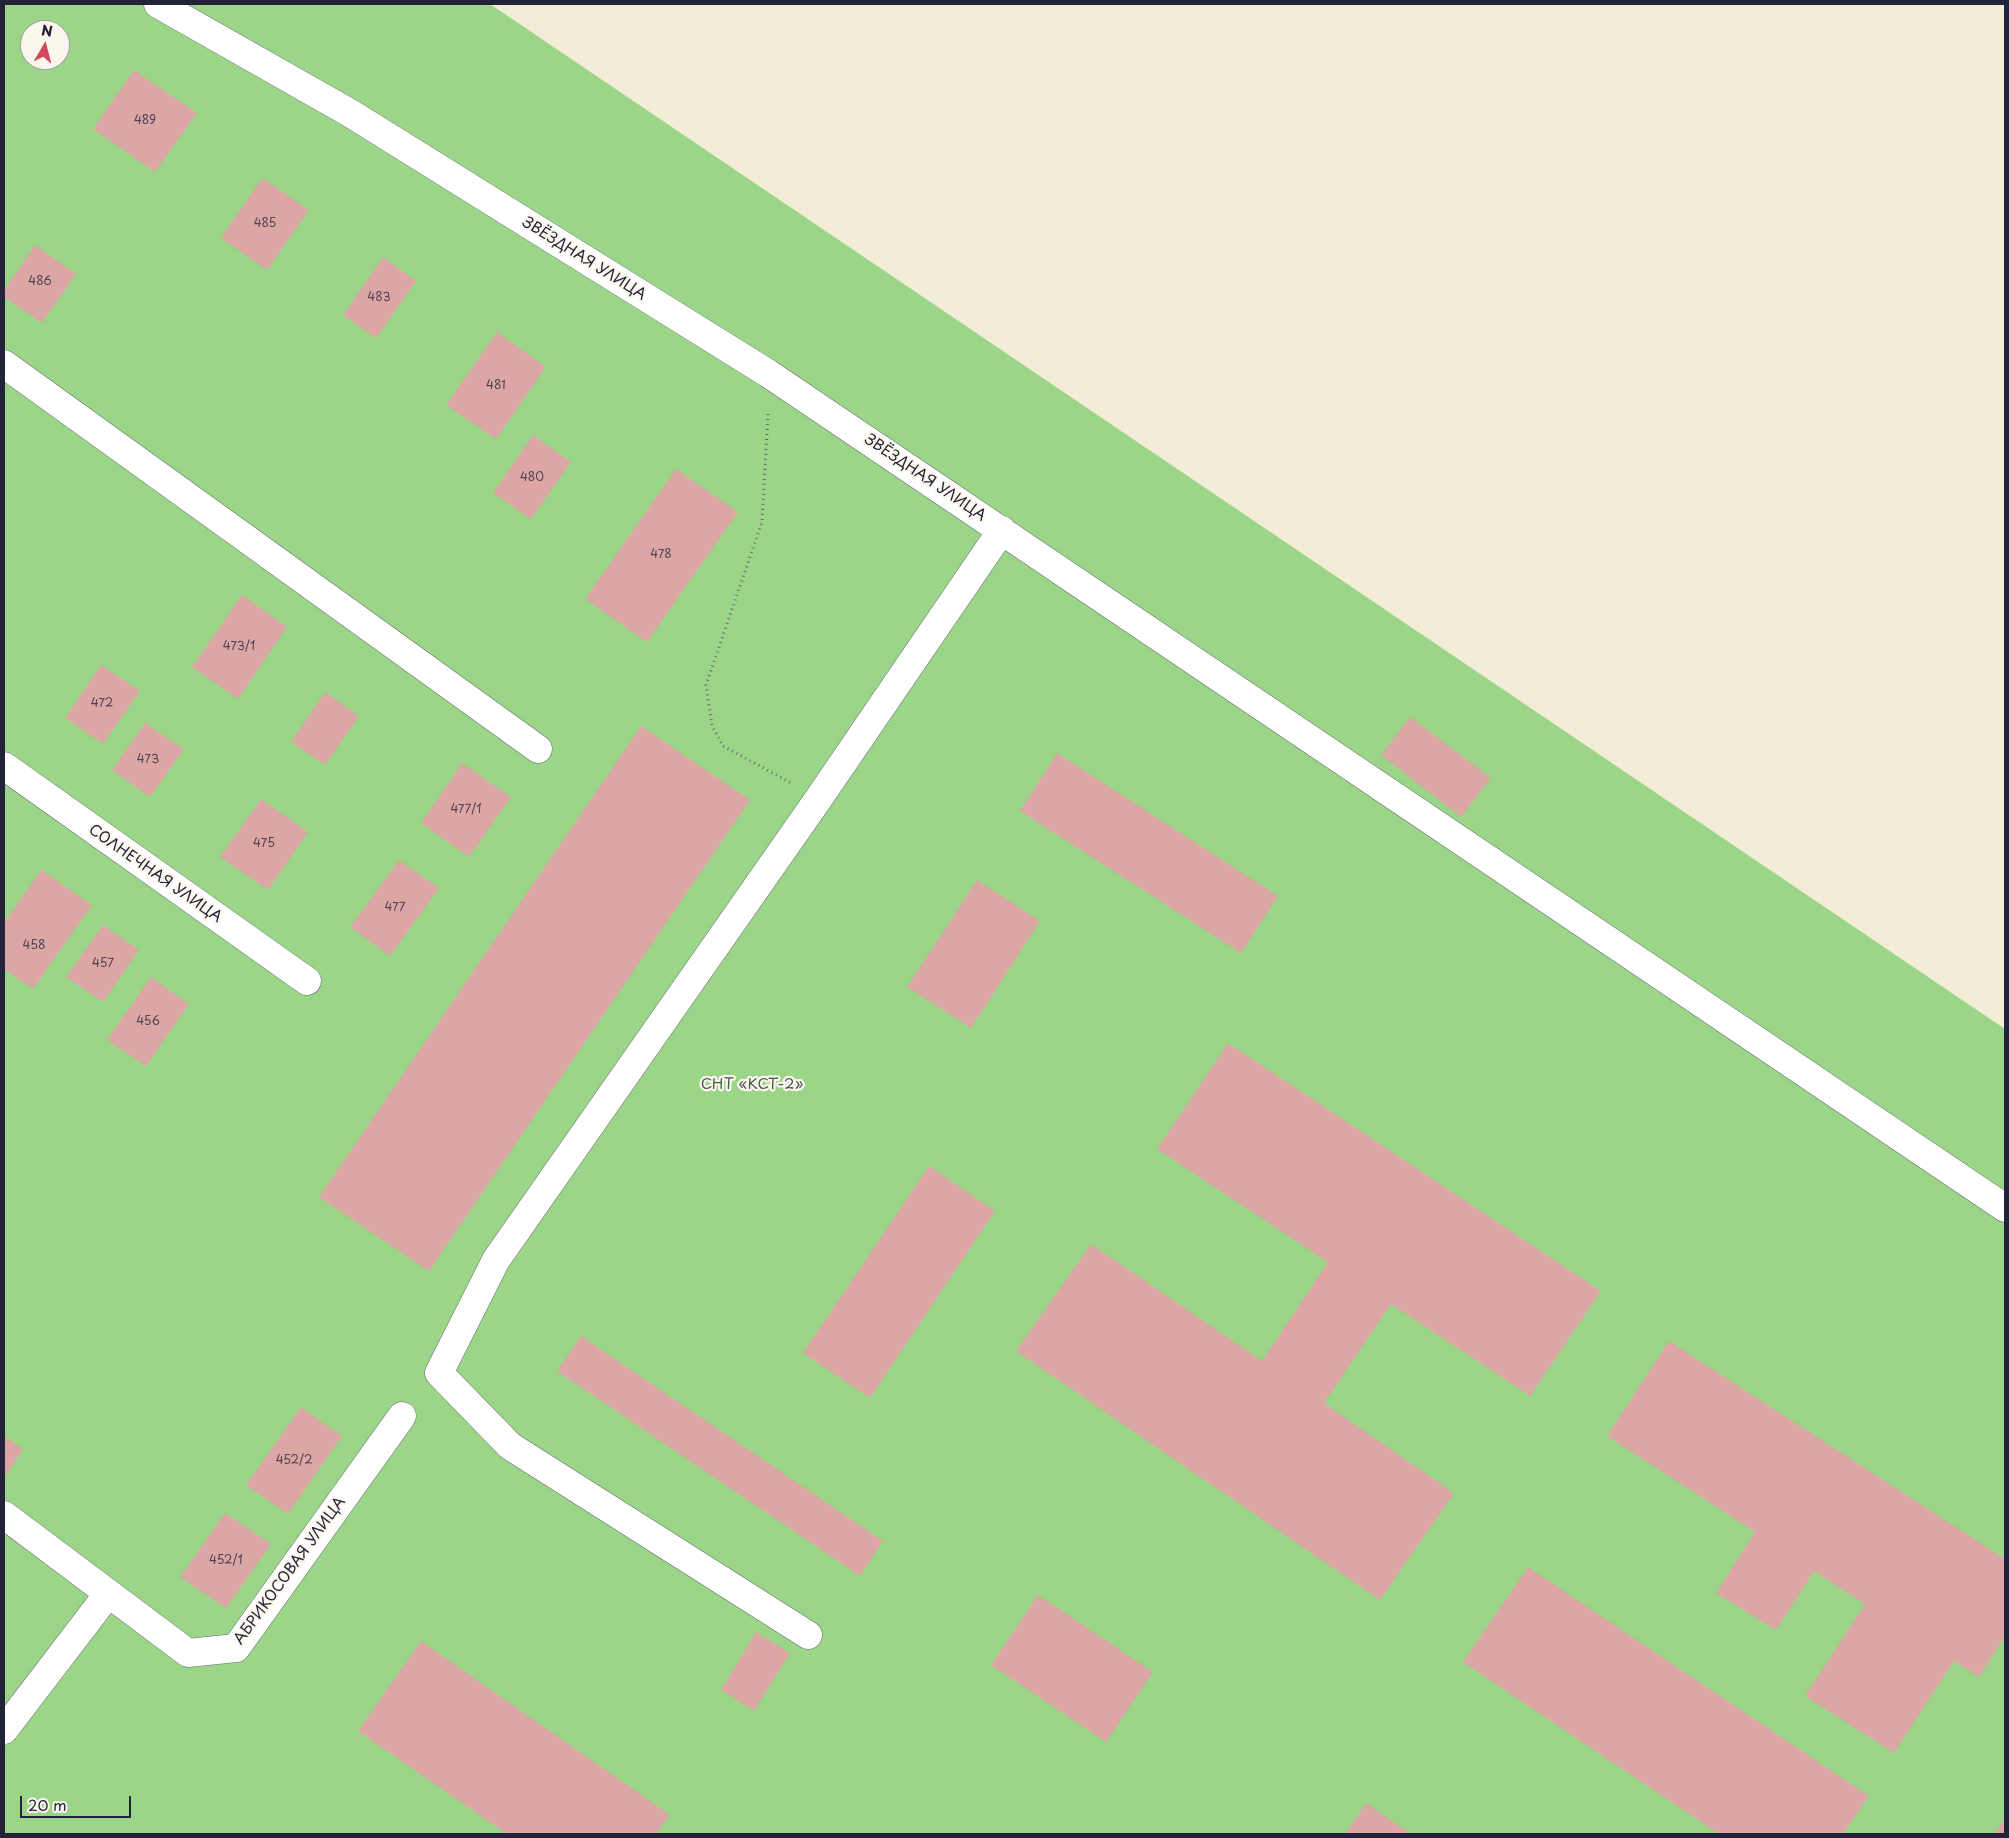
<!DOCTYPE html>
<meta charset="utf-8">
<style>
body{margin:0}
#map{position:relative;width:2009px;height:1838px;overflow:hidden;background:#f3edd7;font-family:"Playpen Sans",sans-serif}
canvas{display:block}
.frame{position:absolute;inset:0;border:5px solid #22223b;pointer-events:none}
.north{position:absolute;left:20px;top:20px;width:50px;height:50px;box-sizing:border-box;background:#fbf7ec;border:1px solid #a4a2a5;border-radius:50%;rotate:8deg;font-size:14px;font-weight:700;line-height:20px;text-align:center;color:#22223b}
.north::after{content:'';display:block;margin:auto;width:18px;height:22px;background:#d1495b;clip-path:polygon(50% 0,100% 100%,50% 72%,0 100%)}
.scale{position:absolute;left:20px;top:1796px;width:111px;height:22px;box-sizing:border-box;border:2px solid #22223b;border-top:0;padding-left:6px;font-size:15px;line-height:18px;white-space:nowrap;color:#22223b;-webkit-text-stroke:4px #fbf7ec;paint-order:stroke}
</style>
<div id="map">
<canvas width="2009" height="1838"></canvas>
<div class="frame"></div>
<div class="north">N</div>
<div class="scale">20 m</div>
</div>
<script>
const context = document.querySelector('canvas').getContext('2d');
context.lineJoin = 'round';
function fillPath(path, color) {
  context.fillStyle = color;
  context.fill(path, 'evenodd');
}
function shape(rows) {
  const path = new Path2D();
  for (const r of rows) {
    path.moveTo(r[0], r[1]);
    for (let i = 2; i < r.length; i += 2) path.lineTo(r[i], r[i + 1]);
  }
  return path;
}
function stroke(path, color, width, dash) {
  context.strokeStyle = color;
  context.lineWidth = width;
  context.lineCap = dash ? 'butt' : 'round';
  context.setLineDash(dash || []);
  context.stroke(path);
}
function drawText(font, color, halo, rows, align = 'center') {
  context.font = font + ' "Playpen Sans",sans-serif';
  context.lineWidth = 4.5;
  context.setLineDash([]);
  context.textBaseline = 'middle';
  context.strokeStyle = halo;
  context.fillStyle = color;
  for (const [text, x, y, turn = 0] of rows) {
    context.save();
    context.translate(x, y);
    context.rotate((+turn || 0) * Math.PI / 180);
    context.textAlign = isNaN(turn) ? turn : align;
    if (halo) context.strokeText(text, 0, 0);
    context.fillText(text, 0, 0);
    context.restore();
  }
}
fillPath(shape([
 [4,4,490,4,2005,1029,2005,1834,4,1834],
 [30,30,60,30,60,60,30,60]
]), '#9ad588');
fillPath(shape([
 [134,70,197,113,155,172,93,129],
 [262,178,309,210,267,270,221,238],
 [35,245,76,274,42,323,4,297,4,290],
 [383,257,416,281,376,338,343,315],
 [497,332,546,367,496,439,446,405],
 [533,435,571,462,531,519,493,493],
 [676,469,738,512,647,642,585,599],
 [242,595,287,627,238,699,192,667],
 [101,665,140,691,103,744,65,718],
 [325,692,359,716,325,765,291,742],
 [1410,717,1491,778,1461,817,1381,755],
 [145,723,184,749,150,797,112,770],
 [641,726,750,800,429,1271,319,1197],
 [1057,753,1278,896,1241,953,1020,811],
 [462,763,511,797,469,857,421,823],
 [261,799,308,832,268,890,220,857],
 [399,860,439,888,390,956,350,927],
 [41,870,92,905,33,989,4,969,4,923],
 [977,880,1040,921,971,1028,907,987],
 [103,925,139,950,103,1002,66,977],
 [151,977,189,1004,146,1066,107,1040],
 [1228,1043,1601,1291,1530,1396,1391,1304,1324,1403,1454,1493,1380,1600,1016,1351,1091,1244,1262,1361,1328,1262,1157,1149],
 [929,1166,995,1211,870,1398,803,1353],
 [581,1336,883,1541,860,1576,557,1371],
 [1669,1341,2005,1559,2005,1636,1979,1677,1954,1661,1894,1753,1805,1696,1865,1604,1814,1571,1776,1630,1716,1593,1755,1532,1607,1436],
 [301,1407,342,1436,288,1514,246,1485],
 [4,1436,23,1449,4,1478],
 [225,1513,271,1544,226,1608,180,1577],
 [1528,1567,1869,1796,1843,1834,1719,1834,1463,1662],
 [1038,1595,1153,1672,1106,1742,991,1665],
 [756,1632,790,1653,754,1711,721,1690],
 [421,1641,670,1815,656,1834,507,1834,358,1731],
 [1366,1803,1411,1834,1345,1834],
 [2005,1818,2005,1834,1994,1834]
]), '#dca6a4');
const minor = shape([
 [158,4,350,113,769,374,2005,1208],
 [4,364,538,749],
 [4,766,307,981],
 [4,1515,188,1653,236,1648,402,1416],
 [808,1635,510,1446,439,1373,496,1260,819,798,1002,530],
 [4,1730,108,1594]
]);
stroke(minor, '#6b6972', 29);
stroke(shape([
 [768,414,762,522,706,685,712,726,723,746,791,783]
]), '#6b6972', 3, [1, 4]);
stroke(minor, '#fff', 28);
drawText('12px', '#504355', null, [
 ["489",145,121],
 ["485",265,224],
 ["486",40,282],
 ["483",379,298],
 ["481",496,386],
 ["480",532,478],
 ["478",661,555],
 ["473/1",239,647],
 ["472",102,704],
 ["473",148,760],
 ["477/1",466,810],
 ["475",264,844],
 ["477",395,908],
 ["458",34,946],
 ["457",103,964],
 ["456",148,1022],
 ["452/2",294,1461],
 ["452/1",226,1561]
]);
drawText('15px', '#22223b', '#fbf7ec', [
 ["ЗВЁЗДНАЯ УЛИЦА",584,259,32],
 ["ЗВЁЗДНАЯ УЛИЦА",925,478,34],
 ["СОЛНЕЧНАЯ УЛИЦА",155,874,35],
 ["АБРИКОСОВАЯ УЛИЦА",290,1571,-54]
]);
drawText('15px', '#465852', '#fbf7ec', [
 ["СНТ «КСТ-2»",752,1085]
]);
</script>
